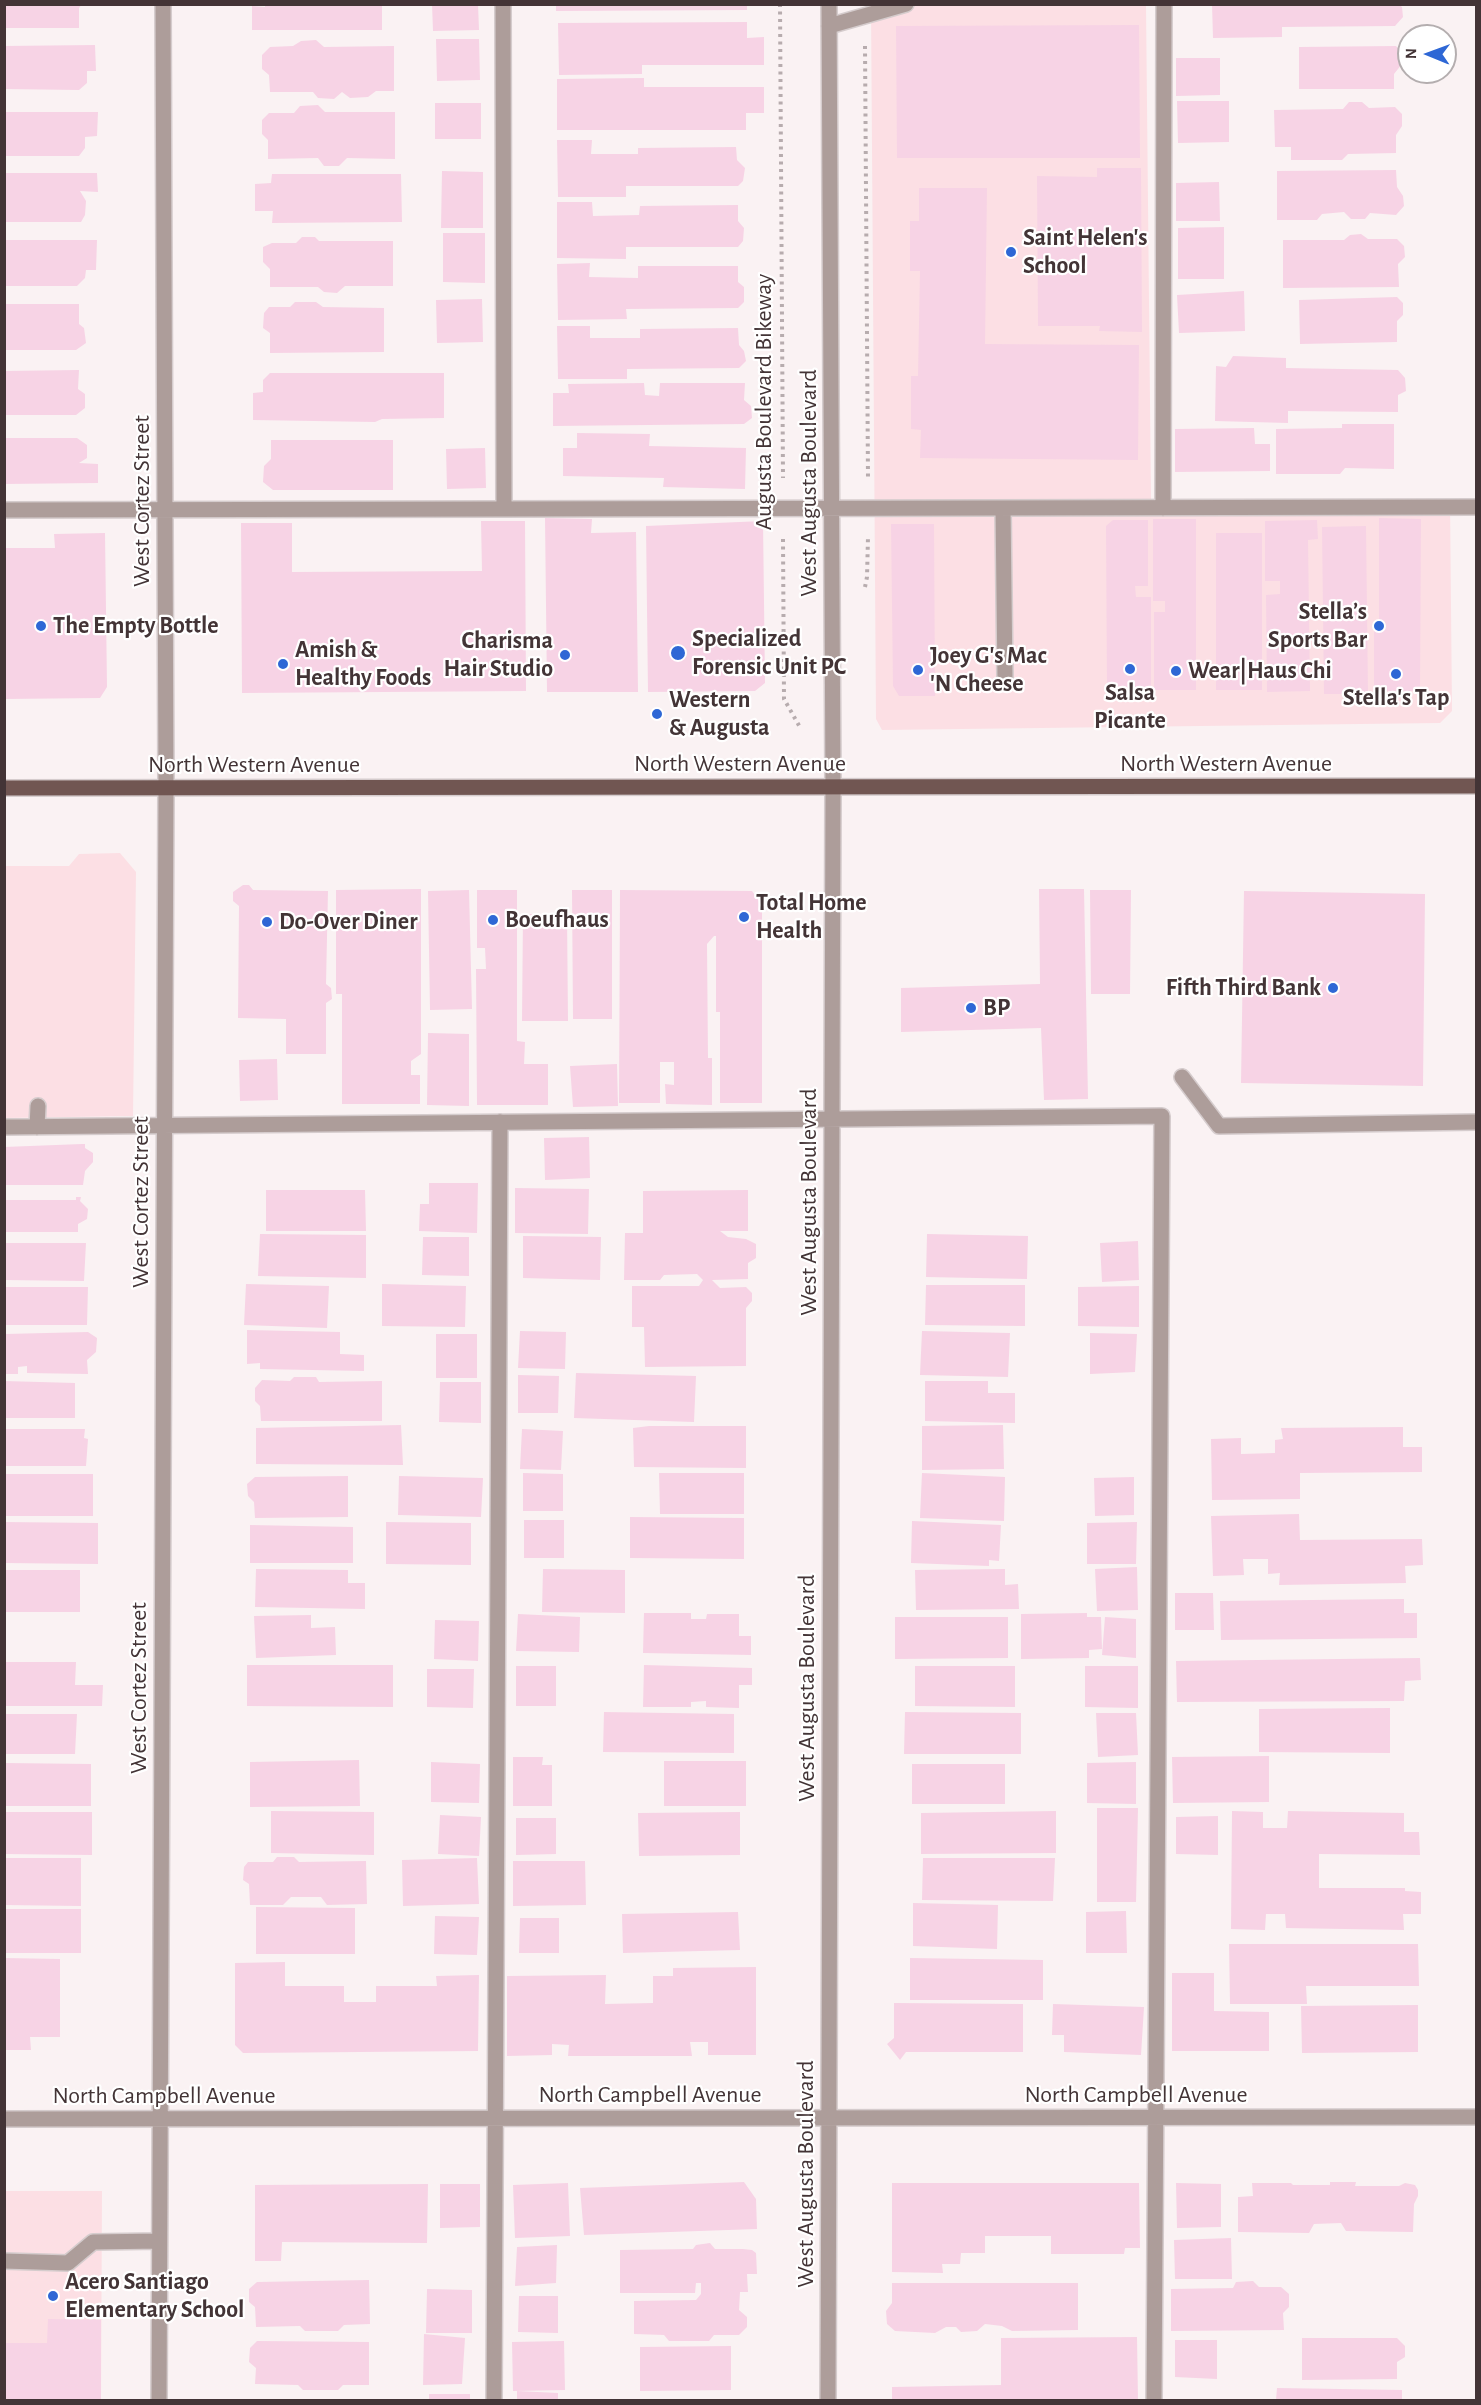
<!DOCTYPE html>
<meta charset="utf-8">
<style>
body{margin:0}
#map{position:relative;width:1481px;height:2405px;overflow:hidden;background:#faf2f3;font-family:"Alegreya Sans",sans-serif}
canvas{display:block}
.frame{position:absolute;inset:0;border:6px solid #433436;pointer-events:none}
.north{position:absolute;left:1397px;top:24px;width:60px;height:60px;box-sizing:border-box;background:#fff;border:2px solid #b4aeaf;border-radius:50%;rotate:271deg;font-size:16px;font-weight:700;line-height:24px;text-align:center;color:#433436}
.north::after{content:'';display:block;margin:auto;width:21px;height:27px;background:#2e67d5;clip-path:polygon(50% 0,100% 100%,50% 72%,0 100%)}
</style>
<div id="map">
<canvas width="1481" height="2405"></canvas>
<div class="frame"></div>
<div class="north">N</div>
</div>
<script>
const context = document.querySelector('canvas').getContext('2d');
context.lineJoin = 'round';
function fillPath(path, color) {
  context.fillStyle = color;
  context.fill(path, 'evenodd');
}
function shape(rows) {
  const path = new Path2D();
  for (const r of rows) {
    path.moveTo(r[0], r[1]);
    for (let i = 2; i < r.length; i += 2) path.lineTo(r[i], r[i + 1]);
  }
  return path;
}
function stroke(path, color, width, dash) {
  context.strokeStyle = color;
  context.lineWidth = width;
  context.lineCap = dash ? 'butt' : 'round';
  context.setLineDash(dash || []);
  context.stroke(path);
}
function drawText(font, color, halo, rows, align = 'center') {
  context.font = font + ' "Alegreya Sans",sans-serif';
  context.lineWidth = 4.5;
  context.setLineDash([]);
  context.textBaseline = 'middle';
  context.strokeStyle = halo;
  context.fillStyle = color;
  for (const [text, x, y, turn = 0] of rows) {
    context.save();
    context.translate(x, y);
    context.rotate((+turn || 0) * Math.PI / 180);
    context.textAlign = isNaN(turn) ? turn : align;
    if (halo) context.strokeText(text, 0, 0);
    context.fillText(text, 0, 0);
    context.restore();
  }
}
fillPath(shape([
 [871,5,1146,5,1151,500,1450,500,1452,711,1440,723,882,730,876,719],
 [120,853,136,872,133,1116,5,1118,4,866,69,866,79,854],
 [5,2191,102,2191,101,2400,5,2400]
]), '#fcdfe4');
fillPath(shape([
 [4,4,82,4,79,8,79,28,4,28],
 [265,4,382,4,382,30,252,30,252,6,265,7],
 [432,4,478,4,479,30,433,31],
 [556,4,747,4,747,10,556,11],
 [1212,4,1398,4,1402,7,1403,17,1395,26,1282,27,1282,37,1213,38],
 [747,22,747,38,764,37,764,65,642,65,642,74,559,75,558,23],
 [1139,25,1140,158,897,158,896,26],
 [436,39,479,39,480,80,437,81],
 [316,40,324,47,394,46,394,91,376,91,368,97,350,98,342,92,334,99,318,98,313,92,270,92,269,75,262,69,262,55,270,47,293,46,301,41],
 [95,45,96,71,87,71,87,83,79,90,4,89,4,46],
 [1396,46,1402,53,1402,64,1394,74,1394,89,1299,89,1299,47],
 [1176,58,1220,58,1220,95,1176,96],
 [644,78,644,87,764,87,764,113,746,113,746,130,557,130,557,79],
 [1177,101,1229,101,1229,142,1178,143],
 [1349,102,1362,102,1369,108,1395,107,1402,114,1402,126,1396,135,1396,153,1348,154,1342,160,1291,160,1291,147,1275,147,1274,110,1343,109],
 [435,103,481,103,481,139,435,139],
 [318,105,325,112,395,112,395,159,347,158,339,166,324,166,318,158,268,159,268,140,262,134,262,120,269,113,294,113,300,106],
 [4,112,98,112,97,136,85,137,85,148,79,156,4,156],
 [557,140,592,140,591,154,638,154,638,148,736,147,737,160,745,168,743,181,738,186,626,186,626,197,558,197],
 [1097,168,1141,168,1142,332,1099,331,1100,326,1038,326,1037,176,1097,177],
 [1396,170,1397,187,1403,196,1404,206,1396,215,1370,213,1365,219,1351,219,1344,212,1322,214,1317,220,1277,220,1277,171],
 [442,171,483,172,483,228,441,228],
 [4,173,97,173,98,192,80,191,86,201,85,215,81,222,4,222],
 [272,174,401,174,402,222,272,223,273,211,255,211,255,184,271,183],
 [1219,182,1220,221,1176,221,1176,183],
 [919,188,987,188,985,344,1139,345,1138,460,920,458,921,430,911,429,911,376,918,376,920,271,910,271,910,221,919,221],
 [557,202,592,202,593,216,639,215,640,206,738,205,738,221,744,228,743,241,738,247,626,247,626,259,557,258],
 [1224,227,1224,279,1178,279,1178,228],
 [443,233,485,233,485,283,443,282],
 [1361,234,1368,239,1397,239,1404,246,1405,257,1398,264,1399,287,1283,288,1283,240,1344,240,1350,235],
 [302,237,315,237,319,241,393,241,393,286,345,286,337,293,324,292,318,287,270,287,270,269,263,262,263,247,272,243,296,243],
 [4,240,97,240,96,270,86,270,85,278,77,286,4,286],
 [590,263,589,277,638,278,638,266,738,266,738,282,744,287,744,302,738,308,626,309,627,319,558,320,557,264],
 [1244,291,1245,331,1179,333,1177,295],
 [1397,297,1403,303,1403,315,1397,321,1397,342,1300,344,1299,300],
 [482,299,483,342,437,343,436,300],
 [295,302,316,302,323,307,384,308,384,352,270,353,270,333,263,328,264,313,269,307,290,307],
 [4,304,79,304,79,324,84,328,86,343,76,350,4,350],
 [557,326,590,326,590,338,640,338,640,329,738,328,739,345,744,351,746,361,739,368,627,369,627,379,558,379],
 [1233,356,1286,358,1286,368,1398,370,1405,378,1406,391,1398,395,1398,412,1288,411,1288,423,1215,421,1216,366,1226,367],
 [79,370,78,389,85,394,85,408,76,415,4,415,4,371],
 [270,373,444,373,444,418,382,419,375,422,253,420,253,393,263,392,263,380],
 [644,383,645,395,659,396,660,383,745,383,744,400,751,406,752,418,744,424,553,426,553,393,569,393,568,384],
 [1342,424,1394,424,1394,469,1345,468,1340,474,1276,474,1276,429,1342,428],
 [1254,428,1255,444,1270,444,1270,471,1175,472,1175,429],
 [577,433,650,434,649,446,746,448,745,489,663,487,664,478,563,476,563,448,577,448],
 [4,438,77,438,87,445,87,458,79,463,98,464,98,483,4,484],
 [271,440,393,440,393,490,273,490,263,482,264,466,271,459],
 [485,448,486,488,447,489,446,449],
 [545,518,592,519,591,533,636,532,638,692,547,692],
 [1379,518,1421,519,1420,691,1374,691,1374,626,1379,626],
 [1153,519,1196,519,1196,690,1154,690,1154,612,1165,612,1165,601,1153,601],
 [1113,520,1148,520,1148,586,1135,586,1136,597,1151,597,1151,691,1107,690,1106,526],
 [1317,520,1318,539,1308,540,1310,691,1267,692,1266,595,1280,594,1280,581,1265,581,1265,521],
 [481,521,525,521,526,691,242,693,241,523,292,523,292,572,482,571],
 [763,521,765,683,755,691,648,692,646,526],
 [891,524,934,524,935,696,899,696,893,686],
 [1366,526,1368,694,1324,694,1322,527],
 [105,533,107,687,100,698,5,699,5,548,55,548,54,534],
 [1216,533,1262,533,1262,690,1216,690],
 [243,885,249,885,253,890,328,891,326,984,331,988,332,999,326,1003,326,1054,286,1054,286,1019,238,1018,239,906,233,901,233,892],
 [421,889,421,1054,411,1061,411,1075,420,1075,420,1104,342,1104,342,994,336,994,336,890],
 [1039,889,1084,889,1088,1099,1044,1100,1041,1028,901,1032,901,988,1040,984],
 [469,890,472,1009,430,1010,428,891],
 [477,890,517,890,517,1041,525,1042,524,1064,548,1064,548,1105,477,1105,476,969,486,969,485,948,477,948],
 [572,890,612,890,612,1019,573,1019],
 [620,890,752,891,762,905,762,1103,720,1103,720,1012,716,1012,716,936,714,936,707,944,708,1058,712,1058,712,1105,666,1104,665,1084,674,1085,674,1062,660,1062,660,1103,619,1103],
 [1090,890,1131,890,1130,994,1091,994],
 [1244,891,1425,894,1423,1086,1241,1083],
 [523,914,567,914,568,1021,522,1021],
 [428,1033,469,1034,469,1106,427,1105],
 [277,1059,278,1100,240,1101,239,1060],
 [617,1064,618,1106,573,1107,570,1066],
 [589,1137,590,1178,545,1180,544,1138],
 [82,1144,85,1144,85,1148,93,1153,93,1162,85,1171,83,1185,4,1185,4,1147],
 [429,1183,478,1183,477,1233,419,1231,420,1204,429,1204],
 [515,1188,589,1189,588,1234,515,1233],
 [266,1190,365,1190,366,1231,266,1231],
 [748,1190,748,1231,720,1231,728,1237,746,1239,756,1244,756,1258,748,1263,748,1279,712,1280,720,1288,746,1287,752,1293,752,1301,746,1308,746,1366,645,1367,644,1327,632,1327,632,1286,699,1286,703,1280,697,1274,664,1275,660,1280,624,1280,625,1233,643,1233,643,1191],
 [76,1197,81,1197,80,1201,88,1209,87,1219,78,1224,78,1232,4,1232,4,1200,76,1200],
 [260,1234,366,1235,366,1278,258,1276],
 [927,1234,1028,1236,1027,1279,926,1277],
 [523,1236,601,1237,600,1280,523,1278],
 [423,1237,469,1237,469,1276,422,1275],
 [1138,1241,1139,1280,1102,1282,1100,1243],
 [4,1243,86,1243,84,1281,4,1280],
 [246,1284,329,1286,327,1328,244,1325],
 [382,1284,466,1286,465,1327,382,1326],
 [926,1285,1025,1285,1025,1326,925,1325],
 [1139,1286,1139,1327,1078,1326,1078,1287],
 [4,1287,88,1287,87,1325,4,1325],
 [247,1330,340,1332,340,1354,364,1355,364,1371,260,1369,260,1363,247,1364],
 [520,1331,566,1332,565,1369,518,1368],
 [922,1331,1010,1333,1008,1377,920,1375],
 [88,1332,97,1338,96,1352,87,1360,88,1374,27,1373,27,1366,18,1367,18,1374,5,1374,5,1334],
 [1090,1333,1137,1334,1135,1372,1090,1374],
 [436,1334,477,1334,477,1378,436,1378],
 [576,1373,696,1376,694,1422,574,1418],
 [518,1375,559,1376,558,1413,518,1413],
 [294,1377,316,1377,319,1382,382,1381,382,1421,261,1421,260,1406,255,1401,255,1388,262,1380,290,1381],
 [4,1381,75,1383,75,1418,4,1418],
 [925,1381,988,1381,988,1393,1015,1393,1015,1423,925,1421],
 [440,1382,481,1382,481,1423,439,1422],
 [401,1425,403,1465,256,1464,256,1428],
 [1003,1425,1004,1469,922,1470,922,1426],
 [649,1426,746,1426,746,1468,634,1467,633,1428],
 [1403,1427,1403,1447,1422,1447,1422,1472,1300,1473,1300,1499,1212,1500,1211,1439,1241,1438,1241,1454,1275,1453,1275,1440,1283,1439,1281,1428],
 [4,1429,85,1429,84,1438,88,1439,86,1466,4,1466],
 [522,1429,563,1431,561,1470,520,1469],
 [523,1473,563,1474,563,1511,523,1511],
 [659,1473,744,1473,744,1514,660,1514],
 [922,1473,1005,1477,1004,1521,920,1518],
 [4,1474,93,1474,93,1516,4,1516],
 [348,1476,348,1517,255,1518,254,1502,248,1496,247,1484,255,1477],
 [399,1476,483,1478,481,1517,398,1515],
 [1134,1477,1134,1515,1095,1516,1094,1478],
 [1299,1514,1300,1540,1422,1539,1423,1565,1405,1566,1406,1583,1279,1585,1280,1573,1268,1574,1268,1559,1243,1559,1244,1575,1213,1576,1211,1516],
 [630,1517,744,1518,744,1559,630,1558],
 [524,1520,564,1520,564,1558,524,1558],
 [912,1521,1001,1525,999,1561,989,1560,989,1566,911,1563],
 [4,1522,98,1523,98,1564,4,1563],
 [386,1522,471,1523,471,1565,386,1564],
 [1137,1522,1136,1564,1087,1564,1087,1523],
 [250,1525,353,1527,353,1563,250,1563],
 [1137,1567,1138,1610,1097,1611,1095,1569],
 [256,1569,348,1570,348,1583,365,1583,365,1609,255,1607],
 [543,1569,625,1570,625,1613,542,1612],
 [1005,1569,1005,1585,1018,1584,1019,1609,916,1610,915,1570],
 [4,1570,80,1570,80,1612,4,1612],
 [1175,1593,1213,1593,1214,1630,1175,1630],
 [1404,1599,1404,1613,1417,1613,1417,1638,1221,1640,1220,1601],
 [644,1613,691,1613,691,1619,706,1619,707,1614,739,1614,739,1636,751,1636,751,1655,643,1653],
 [1087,1613,1087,1617,1101,1617,1102,1649,1089,1650,1089,1658,1021,1659,1021,1614],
 [518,1614,580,1617,579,1652,516,1651],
 [311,1615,311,1628,335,1627,336,1655,256,1658,254,1616],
 [895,1617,1008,1617,1008,1658,895,1659],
 [1105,1617,1136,1619,1136,1658,1102,1655],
 [435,1620,479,1621,478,1661,434,1659],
 [1420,1658,1421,1680,1405,1681,1404,1701,1177,1702,1176,1661],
 [4,1662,76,1662,75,1685,103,1685,102,1706,4,1706],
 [247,1665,393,1665,393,1707,247,1706],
 [644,1665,752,1668,752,1685,739,1685,739,1708,706,1707,706,1701,691,1702,691,1707,643,1707],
 [516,1666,556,1666,556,1706,516,1706],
 [915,1666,1015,1666,1015,1707,915,1706],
 [1085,1666,1138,1666,1138,1708,1085,1707],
 [427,1669,474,1669,473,1708,427,1707],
 [1390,1708,1390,1753,1259,1752,1259,1709],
 [604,1712,734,1714,734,1753,603,1752],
 [905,1712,1021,1713,1021,1754,904,1754],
 [1096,1713,1136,1713,1138,1755,1098,1757],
 [5,1714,77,1714,75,1754,5,1754],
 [1269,1756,1269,1802,1173,1803,1172,1757],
 [513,1757,543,1757,542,1765,552,1765,552,1806,513,1806],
 [359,1760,360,1806,250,1807,250,1762],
 [664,1761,746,1761,746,1806,664,1806],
 [431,1762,480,1764,479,1803,431,1802],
 [1136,1762,1136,1804,1087,1803,1087,1763],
 [5,1763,91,1764,91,1806,5,1806],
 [912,1764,1005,1764,1005,1804,912,1804],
 [1097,1808,1138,1808,1136,1902,1097,1902],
 [271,1811,374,1812,374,1855,271,1853],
 [1056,1811,1056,1853,921,1854,921,1813],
 [1232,1811,1263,1812,1263,1828,1287,1828,1288,1811,1404,1813,1404,1832,1419,1832,1420,1855,1319,1854,1319,1888,1405,1888,1405,1891,1421,1892,1421,1914,1403,1914,1404,1930,1286,1928,1285,1914,1266,1914,1265,1930,1231,1929],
 [4,1812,92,1812,92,1855,4,1854],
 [740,1812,740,1855,639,1856,638,1813],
 [440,1815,481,1817,479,1856,438,1854],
 [1218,1816,1218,1855,1176,1854,1176,1817],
 [516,1818,556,1818,556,1854,516,1855],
 [277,1857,294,1857,299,1862,366,1861,367,1904,327,1905,321,1897,291,1897,283,1905,250,1905,249,1884,243,1880,244,1867,248,1862,273,1862],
 [4,1858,81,1858,81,1906,4,1905],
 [477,1858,479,1904,403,1906,402,1860],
 [923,1858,1055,1858,1053,1901,922,1900],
 [513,1861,585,1861,586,1905,513,1906],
 [913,1903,998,1905,997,1949,913,1946],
 [256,1907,355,1908,355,1954,256,1954],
 [4,1909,81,1909,81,1953,4,1953],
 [1126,1911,1127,1953,1086,1953,1086,1912],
 [738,1912,740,1950,623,1953,622,1914],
 [435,1916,479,1917,477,1955,434,1954],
 [520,1918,559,1918,559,1953,519,1953],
 [1229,1944,1418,1944,1419,1986,1306,1986,1307,2004,1230,2004],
 [4,1958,60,1959,60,2037,30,2037,31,2050,4,2050],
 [910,1958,1043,1960,1043,2000,910,2000],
 [285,1962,285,1986,344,1986,344,2002,376,2002,376,1986,437,1986,436,1976,479,1975,478,2051,243,2053,235,2045,235,1963],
 [756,1967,756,2055,708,2055,708,2042,690,2042,692,2056,568,2056,569,2045,552,2044,552,2055,507,2056,507,1976,606,1975,605,2004,653,2003,653,1976,673,1976,673,1968],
 [1172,1973,1214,1973,1214,2011,1269,2012,1269,2051,1172,2051],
 [894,2003,1023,2004,1023,2052,906,2052,900,2060,887,2044,894,2038],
 [1053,2004,1144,2007,1141,2055,1064,2052,1064,2035,1052,2035],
 [1418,2005,1418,2052,1302,2053,1301,2006],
 [744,2182,756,2199,757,2229,584,2235,580,2188],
 [1330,2182,1356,2182,1355,2186,1399,2186,1405,2183,1415,2185,1418,2190,1418,2196,1414,2204,1413,2232,1346,2231,1341,2223,1314,2224,1309,2233,1238,2232,1238,2197,1253,2196,1252,2183,1291,2183,1293,2185,1330,2185],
 [568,2183,570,2236,515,2238,513,2185],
 [892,2183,1139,2183,1140,2248,1125,2248,1124,2254,1051,2254,1051,2236,985,2236,985,2253,961,2253,960,2264,942,2264,943,2273,892,2272],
 [1176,2183,1221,2184,1221,2227,1177,2228],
 [428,2184,427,2243,282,2242,281,2261,255,2261,255,2185],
 [440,2184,480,2184,480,2227,440,2228],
 [1231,2238,1232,2279,1175,2279,1174,2240],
 [710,2243,715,2249,743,2249,752,2250,756,2253,757,2274,747,2274,748,2292,740,2292,739,2310,747,2317,747,2327,739,2335,714,2335,709,2341,669,2341,664,2335,634,2334,634,2301,696,2300,701,2294,701,2283,696,2283,695,2293,620,2293,620,2250,693,2249,696,2245],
 [557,2245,556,2283,515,2286,517,2247],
 [369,2280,370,2324,344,2325,338,2331,305,2331,300,2326,256,2327,255,2307,249,2302,249,2289,257,2282],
 [1253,2281,1259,2287,1281,2287,1289,2294,1289,2307,1283,2313,1284,2330,1171,2331,1171,2289,1233,2288,1236,2282],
 [892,2283,1078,2283,1078,2330,1012,2331,1002,2326,985,2324,977,2331,961,2332,956,2327,946,2327,935,2333,895,2331,887,2324,886,2311,892,2303],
 [427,2289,472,2290,472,2333,426,2333],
 [519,2296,558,2296,558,2333,518,2332],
 [48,2319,101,2320,101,2400,4,2400,4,2343,47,2343],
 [424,2334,465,2338,462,2384,423,2385],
 [1137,2337,1138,2400,892,2400,892,2387,1001,2385,1001,2338],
 [1302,2338,1397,2338,1405,2346,1405,2357,1397,2362,1397,2379,1302,2380],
 [1175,2340,1217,2340,1217,2379,1175,2377],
 [257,2341,369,2342,369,2385,343,2385,338,2390,303,2390,298,2385,255,2384,256,2368,249,2362,250,2348],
 [564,2341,565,2390,513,2391,512,2342],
 [731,2346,731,2390,640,2391,640,2347],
 [1277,2388,1402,2390,1402,2400,1276,2400],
 [517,2391,558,2393,558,2400,517,2400],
 [429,2394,470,2394,470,2400,429,2400]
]), '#f7d3e5');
const minor = shape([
 [503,4,504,509],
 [829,26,906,4],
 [1003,508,1005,679],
 [1163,508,1164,4],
 [4,510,1476,507],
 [1182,1077,1219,1126,1476,1122],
 [4,1127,1162,1116,1154,2400],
 [37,1127,38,1106],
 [4,2119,1476,2117],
 [4,2261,68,2263,93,2242,159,2241],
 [159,2400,166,788,163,4],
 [494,2400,500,1122],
 [828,2400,833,787,829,4]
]);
const major = shape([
 [4,788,1476,786]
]);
stroke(minor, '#d5cccd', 18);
stroke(major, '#d5cccd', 18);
stroke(shape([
 [780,4,783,478],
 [865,46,868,479],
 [783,539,784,699,801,729],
 [865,587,867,577,868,537]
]), '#b7acae', 4, [3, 4.5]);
stroke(minor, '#ad9d9a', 15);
stroke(major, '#715652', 15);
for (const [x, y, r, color] of [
 [1011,252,6,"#2e67d5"],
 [41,626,6,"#2e67d5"],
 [1379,626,6,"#2e67d5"],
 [678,653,8,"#2e67d5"],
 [565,655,6,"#2e67d5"],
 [283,664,6,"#2e67d5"],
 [1130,669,6,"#2e67d5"],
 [918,670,6,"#2e67d5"],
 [1176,671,6,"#2e67d5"],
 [1396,674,6,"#2e67d5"],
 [657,714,6,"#2e67d5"],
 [744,917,6,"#2e67d5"],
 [493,920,6,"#2e67d5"],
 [267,922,6,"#2e67d5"],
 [1333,988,6,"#2e67d5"],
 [971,1008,6,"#2e67d5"],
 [53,2296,6,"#2e67d5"]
]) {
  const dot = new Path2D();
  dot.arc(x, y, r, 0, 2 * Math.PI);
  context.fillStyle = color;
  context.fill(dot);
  stroke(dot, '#fff', 2);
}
drawText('bold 24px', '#433436', '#fff', [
 ["Saint Helen's",1023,238],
 ["School",1023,266],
 ["Stella’s",1367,612,"right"],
 ["Sports Bar",1367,640,"right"],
 ["The Empty Bottle",53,626],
 ["Specialized",692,639],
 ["Forensic Unit PC",692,667],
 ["Charisma",553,641,"right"],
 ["Hair Studio",553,669,"right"],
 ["Amish &",295,650],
 ["Healthy Foods",295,678],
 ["Joey G's Mac",930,656],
 ["'N Cheese",930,684],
 ["Wear|Haus Chi",1188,671],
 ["Salsa",1130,693,"center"],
 ["Picante",1130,721,"center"],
 ["Stella's Tap",1396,698,"center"],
 ["Western",669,700],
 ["& Augusta",669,728],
 ["Total Home",756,903],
 ["Health",756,931],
 ["Boeufhaus",505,920],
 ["Do-Over Diner",279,922],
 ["Fifth Third Bank",1321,988,"right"],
 ["BP",983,1008],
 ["Acero Santiago",65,2282],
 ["Elementary School",65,2310]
], 'left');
drawText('24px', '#433436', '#fff', [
 ["Augusta Boulevard Bikeway",764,402,-90],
 ["West Augusta Boulevard",809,483,-90],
 ["West Cortez Street",142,501,-90],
 ["North Western Avenue",740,764],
 ["North Western Avenue",1226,764],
 ["North Western Avenue",254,765],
 ["West Cortez Street",141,1202,-90],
 ["West Augusta Boulevard",809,1202,-90],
 ["West Cortez Street",139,1688,-90],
 ["West Augusta Boulevard",807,1688,-90],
 ["North Campbell Avenue",650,2095],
 ["North Campbell Avenue",1136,2095],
 ["North Campbell Avenue",164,2096],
 ["West Augusta Boulevard",806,2174,-90]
]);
</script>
